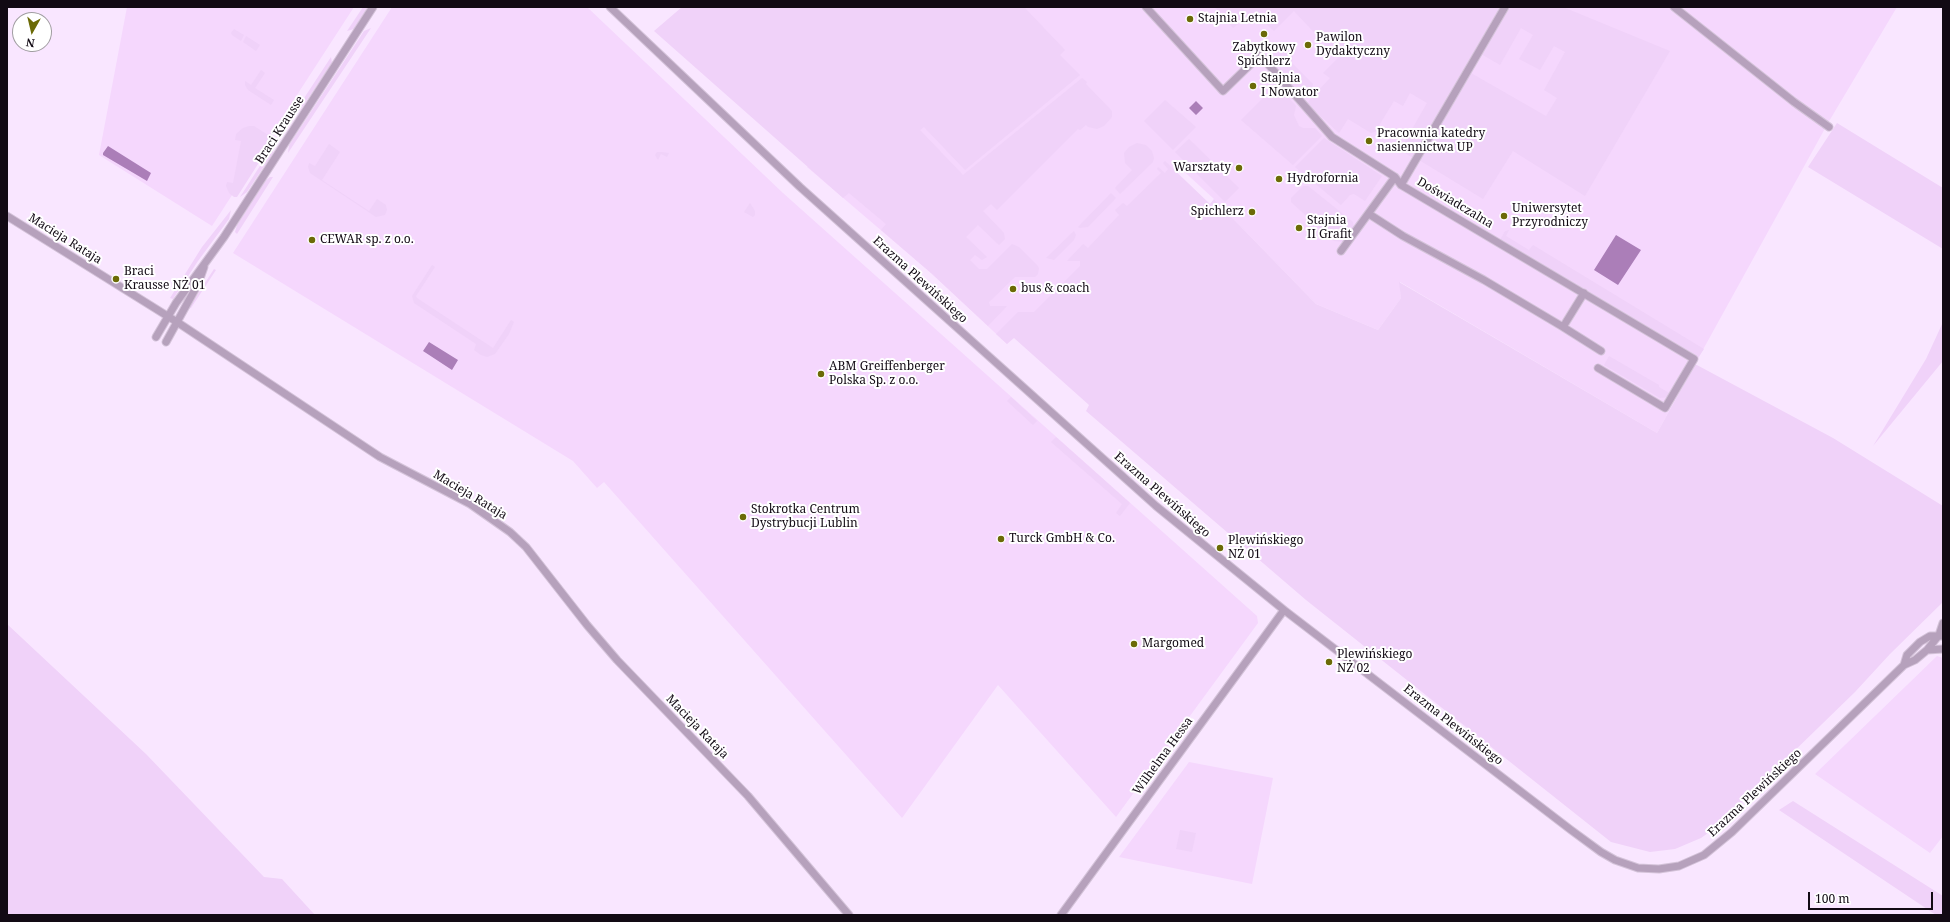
<!DOCTYPE html>
<meta charset="utf-8">
<style>
body{margin:0}
#map{position:relative;width:1950px;height:922px;overflow:hidden;background:#f9e6ff;font-family:"Noto Serif",serif}
canvas{display:block}
.frame{position:absolute;inset:0;border:8px solid #120a14;pointer-events:none}
.north{position:absolute;left:12px;top:12px;width:40px;height:40px;box-sizing:border-box;background:#fff;border:1px solid #a09da1;border-radius:50%;rotate:188deg;font-size:11px;font-weight:700;line-height:16px;text-align:center;color:#120a14}
.north::after{content:'';display:block;margin:auto;width:14px;height:18px;background:#6b6a06;clip-path:polygon(50% 0,100% 100%,50% 72%,0 100%)}
.scale{position:absolute;left:1808px;top:892px;width:125px;height:18px;box-sizing:border-box;border:2px solid #120a14;border-top:0;padding-left:5px;font-size:12px;line-height:14px;white-space:nowrap;color:#120a14;-webkit-text-stroke:3px #fff;paint-order:stroke}
</style>
<div id="map">
<canvas width="1950" height="922"></canvas>
<div class="frame"></div>
<div class="north">N</div>
<div class="scale">100 m</div>
</div>
<script>
const context = document.querySelector('canvas').getContext('2d');
context.lineJoin = 'round';
function fillPath(path, color) {
  context.fillStyle = color;
  context.fill(path, 'evenodd');
}
function shape(rows) {
  const path = new Path2D();
  for (const r of rows) {
    path.moveTo(r[0], r[1]);
    for (let i = 2; i < r.length; i += 2) path.lineTo(r[i], r[i + 1]);
  }
  return path;
}
function stroke(path, color, width, dash) {
  context.strokeStyle = color;
  context.lineWidth = width;
  context.lineCap = dash ? 'butt' : 'round';
  context.setLineDash(dash || []);
  context.stroke(path);
}
function drawText(font, color, halo, rows, align = 'center') {
  context.font = font + ' "Noto Serif",serif';
  context.lineWidth = 4;
  context.setLineDash([]);
  context.textBaseline = 'middle';
  context.strokeStyle = halo;
  context.fillStyle = color;
  for (const [text, x, y, turn = 0] of rows) {
    context.save();
    context.translate(x, y);
    context.rotate((+turn || 0) * Math.PI / 180);
    context.textAlign = isNaN(turn) ? turn : align;
    if (halo) context.strokeText(text, 0, 0);
    context.fillText(text, 0, 0);
    context.restore();
  }
}
fillPath(shape([
 [127,7,354,7,212,226,99,155],
 [392,7,587,7,783,193,1257,616,1258,623,1116,817,998,685,902,818,604,482,597,488,573,461,233,253],
 [990,7,1897,7,1828,123,1657,433,1400,282,1401,298,1378,330,1316,304,1214,199,1178,166,1007,344,931,273,807,167],
 [1937,656,1943,658,1943,836,1930,853,1815,774],
 [1189,762,1273,778,1252,884,1119,857]
]), '#f5d7fd');
fillPath(shape([
 [363,7,368,7,354,29,347,31],
 [682,7,1024,7,1065,50,1060,55,1080,75,965,170,924,127,920,130,963,175,1082,78,1087,82,1086,84,1112,111,1112,117,1104,126,1097,129,1088,127,1086,125,1080,130,1078,129,997,210,991,204,983,211,1004,233,1005,239,999,245,978,225,966,237,987,257,982,260,975,255,970,260,979,269,987,269,1012,244,1019,247,1037,265,1039,268,1038,274,1035,277,1015,277,989,302,990,306,1007,306,988,326,931,273,881,230,886,224,849,193,843,198,654,31],
 [1215,7,1500,7,1413,158,1400,150,1427,103,1410,93,1403,106,1394,101,1375,132,1371,133,1348,119,1339,133,1313,109,1308,102,1330,78,1323,73,1338,58,1294,11,1274,31,1254,12,1233,28],
 [1509,7,1563,7,1670,51,1585,196,1513,151,1483,199,1419,160,1471,73,1546,116,1557,98,1544,90,1565,52,1554,46,1540,70,1519,59,1533,35,1521,28,1500,65,1481,54],
 [371,28,288,153,289,145,364,31],
 [234,29,244,35,241,41,232,35,231,33],
 [246,36,260,45,256,51,243,42],
 [1280,44,1293,56,1292,63,1313,84,1312,88,1305,94,1300,96,1295,92,1269,59,1270,51],
 [331,57,332,63,301,109,293,115],
 [261,70,265,73,255,88,274,100,271,105,248,90,245,85,245,81,251,85],
 [1272,89,1283,92,1296,106,1294,115,1299,126,1303,128,1315,128,1322,136,1293,165,1241,120],
 [1165,100,1196,127,1173,150,1144,121],
 [1837,123,1943,188,1943,249,1808,167],
 [249,126,254,126,268,135,272,139,272,142,237,197,234,197,229,193,226,186,227,182,233,183,241,141,235,140,236,134,243,128],
 [1324,138,1382,176,1365,201,1354,194,1350,195,1341,205,1295,167],
 [1189,139,1239,188,1225,202,1175,152],
 [1137,143,1146,145,1152,151,1154,158,1153,162,1120,194,1115,188,1132,170,1125,163,1124,153,1129,147],
 [274,144,273,153,247,192,240,197],
 [329,144,340,152,322,180,369,211,377,199,386,205,387,210,385,215,376,217,310,173,308,167,309,163,315,166],
 [657,152,662,152,669,153,667,157,661,154,658,160,655,155],
 [1165,161,1210,204,1214,199,1316,304,1378,330,1401,298,1399,282,1657,433,1695,364,1833,438,1943,506,1943,602,1890,654,1855,692,1715,828,1701,838,1675,849,1650,852,1611,842,1306,600,1086,411,1089,405,1014,338,1007,344,996,334,1018,312,1034,312,1080,266,1080,261,1067,261,1083,244,1088,248,1119,215,1115,210,1123,203,1127,206,1161,173,1157,169,1158,167,1165,173,1168,169,1163,163],
 [270,177,273,177,237,234,235,232,237,225,265,181],
 [1303,186,1308,186,1353,222,1354,228,1344,242,1334,241,1291,202,1291,198],
 [1111,193,1116,198,1088,227,1080,228,1078,227],
 [750,203,755,211,755,215,753,217,744,212],
 [231,210,229,219,198,261,173,299,170,298,202,247],
 [1509,230,1506,236,1529,250,1533,245,1704,349,1698,358,1500,240,1505,231],
 [1074,231,1076,235,1074,240,1054,260,1046,258],
 [432,265,435,267,416,296,417,298,493,348,511,320,514,322,509,334,495,354,487,357,481,355,474,350,476,344,414,303,412,296],
 [214,269,216,270,191,308,188,309],
 [1943,322,1943,361,1873,446,1926,359],
 [1609,356,1659,385,1659,387,1671,394,1669,397,1660,398,1604,365],
 [1011,397,1037,421,1033,425,1007,401],
 [1056,437,1130,503,1120,516,1116,513,1122,504,1051,442],
 [7,624,146,754,264,877,282,879,315,915,7,915],
 [1793,801,1943,896,1943,915,1936,915,1779,810],
 [1180,830,1196,833,1192,852,1176,849]
]), '#f0d2f9');
fillPath(shape([
 [1196,101,1203,108,1196,115,1189,108],
 [108,146,151,173,147,181,103,155,103,153],
 [1616,235,1641,250,1618,285,1594,270],
 [429,342,458,360,452,370,423,351]
]), '#ab7eb8');
const street = shape([
 [610,7,800,187,1156,506,1284,610,1571,830,1601,852,1615,860,1638,868,1659,869,1679,866,1704,855,1732,832,1904,665,1915,660,1927,650,1943,649],
 [1146,7,1223,91,1260,55,1332,137,1395,177,1401,185],
 [1505,7,1401,185,1694,359,1665,408,1598,368],
 [1674,7,1794,102,1829,127],
 [1369,214,1403,236,1484,280,1563,327,1584,293],
 [7,216,177,322,380,457,470,504,510,532,526,547,587,625,617,660,748,796,849,915],
 [1341,251,1395,177],
 [1563,327,1601,351],
 [156,337,176,303,224,237,373,7],
 [166,342,198,284,204,267],
 [1927,650,1939,635,1943,623],
 [1904,665,1907,655,1920,642,1930,636,1943,636],
 [1061,915,1284,610]
]);
stroke(street, '#d4c3d9', 9);
stroke(street, '#b6a1bc', 7);
for (const [x, y, r, color] of [
 [1190,19,4,"#6b6a06"],
 [1264,34,4,"#6b6a06"],
 [1308,45,4,"#6b6a06"],
 [1253,86,4,"#6b6a06"],
 [1369,141,4,"#6b6a06"],
 [1239,168,4,"#6b6a06"],
 [1279,179,4,"#6b6a06"],
 [1252,212,4,"#6b6a06"],
 [1504,216,4,"#6b6a06"],
 [1299,228,4,"#6b6a06"],
 [312,240,4,"#6b6a06"],
 [116,279,4,"#6b6a06"],
 [1013,289,4,"#6b6a06"],
 [821,374,4,"#6b6a06"],
 [743,517,4,"#6b6a06"],
 [1001,539,4,"#6b6a06"],
 [1220,548,4,"#6b6a06"],
 [1134,644,4,"#6b6a06"],
 [1329,662,4,"#6b6a06"]
]) {
  const dot = new Path2D();
  dot.arc(x, y, r, 0, 2 * Math.PI);
  context.fillStyle = color;
  context.fill(dot);
  stroke(dot, '#fff', 1.5);
}
drawText('12px', '#120a14', '#fff', [
 ["Stajnia Letnia",1198,19],
 ["Pawilon",1316,38],
 ["Dydaktyczny",1316,52],
 ["Zabytkowy",1264,48,"center"],
 ["Spichlerz",1264,62,"center"],
 ["Stajnia",1261,79],
 ["I Nowator",1261,93],
 ["Pracownia katedry",1377,134],
 ["nasiennictwa UP",1377,148],
 ["Warsztaty",1231,168,"right"],
 ["Hydrofornia",1287,179],
 ["Uniwersytet",1512,209],
 ["Przyrodniczy",1512,223],
 ["Spichlerz",1244,212,"right"],
 ["Stajnia",1307,221],
 ["II Grafit",1307,235],
 ["CEWAR sp. z o.o.",320,240],
 ["Braci",124,272],
 ["Krausse NŻ 01",124,286],
 ["bus & coach",1021,289],
 ["ABM Greiffenberger",829,367],
 ["Polska Sp. z o.o.",829,381],
 ["Stokrotka Centrum",751,510],
 ["Dystrybucji Lublin",751,524],
 ["Turck GmbH & Co.",1009,539],
 ["Plewińskiego",1228,541],
 ["NŻ 01",1228,555],
 ["Margomed",1142,644],
 ["Plewińskiego",1337,655],
 ["NŻ 02",1337,669]
], 'left');
drawText('12px', '#120a14', '#fff', [
 ["Braci Krausse",280,130,-57],
 ["Doświadczalna",1455,203,31],
 ["Macieja Rataja",65,239,32],
 ["Erazma Plewińskiego",920,280,42],
 ["Macieja Rataja",470,495,31],
 ["Erazma Plewińskiego",1162,495,41],
 ["Erazma Plewińskiego",1453,725,38],
 ["Macieja Rataja",697,727,46],
 ["Wilhelma Hessa",1163,756,-54],
 ["Erazma Plewińskiego",1755,793,-43]
]);
</script>
